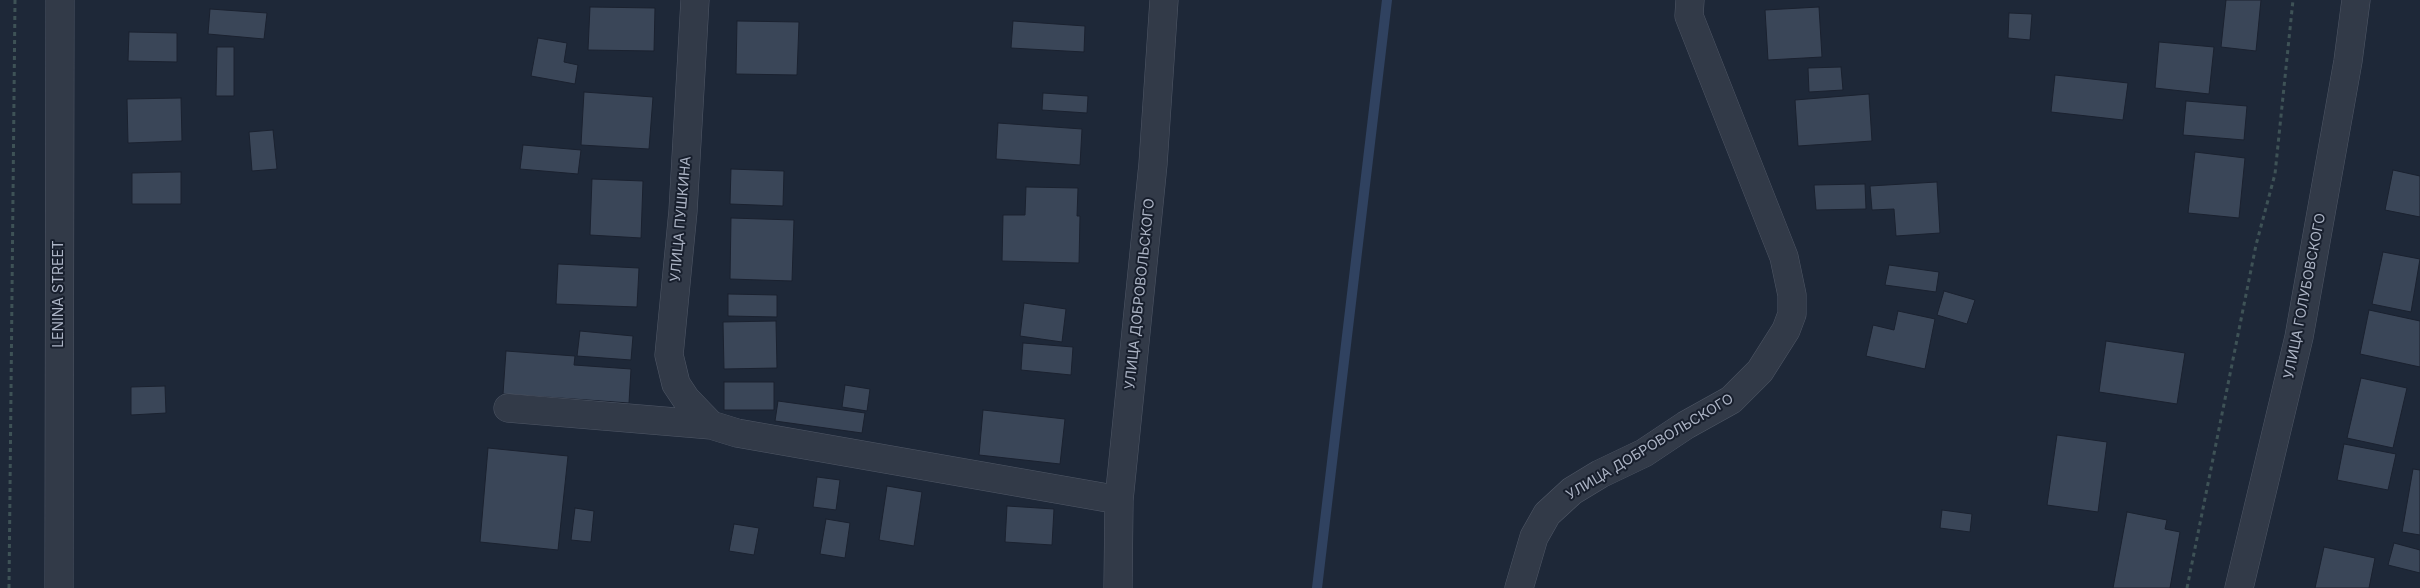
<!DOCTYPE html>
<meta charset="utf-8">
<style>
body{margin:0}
canvas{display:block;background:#1e2838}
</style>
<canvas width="2420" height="588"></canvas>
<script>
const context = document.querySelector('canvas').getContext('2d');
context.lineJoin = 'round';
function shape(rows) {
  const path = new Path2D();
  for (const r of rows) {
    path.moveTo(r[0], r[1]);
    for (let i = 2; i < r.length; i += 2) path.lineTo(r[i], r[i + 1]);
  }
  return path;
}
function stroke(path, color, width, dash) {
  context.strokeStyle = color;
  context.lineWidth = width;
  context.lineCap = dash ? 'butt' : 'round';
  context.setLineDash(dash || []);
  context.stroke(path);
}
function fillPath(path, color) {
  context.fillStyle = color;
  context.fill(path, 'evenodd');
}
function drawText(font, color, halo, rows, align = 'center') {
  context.font = font + ' Inter,sans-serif';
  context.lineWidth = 4;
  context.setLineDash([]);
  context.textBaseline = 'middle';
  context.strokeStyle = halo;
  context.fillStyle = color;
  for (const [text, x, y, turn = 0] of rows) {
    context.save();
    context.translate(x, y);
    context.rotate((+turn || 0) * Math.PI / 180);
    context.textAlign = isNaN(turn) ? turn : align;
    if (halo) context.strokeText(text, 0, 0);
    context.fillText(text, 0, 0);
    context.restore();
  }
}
stroke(shape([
 [1317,588,1387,0]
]), '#304260', 10);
const building = shape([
 [2226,0,2261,0,2256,51,2221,47,2226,0],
 [590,7,655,8,654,51,588,50,590,7],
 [1819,7,1822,57,1768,60,1765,10,1819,7],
 [210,9,267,13,264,39,208,34,210,9],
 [2009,13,2032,14,2030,40,2008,38,2009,13],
 [737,21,799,22,797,75,736,74,737,21],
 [1013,21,1085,26,1084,52,1011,48,1013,21],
 [129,32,177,33,177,62,128,61,129,32],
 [538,38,567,43,564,62,578,65,575,84,531,76,538,38],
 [2159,42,2214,47,2209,94,2155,88,2159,42],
 [217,47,234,47,234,96,216,96,217,47],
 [1841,67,1843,90,1809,92,1808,68,1841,67],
 [2055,75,2128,83,2123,120,2051,112,2055,75],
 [584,92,653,97,649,149,581,145,584,92],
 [1043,93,1088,96,1087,113,1042,110,1043,93],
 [1869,94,1872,141,1798,146,1795,100,1869,94],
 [181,98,182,141,128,143,127,99,181,98],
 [2186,101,2247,106,2244,140,2183,135,2186,101],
 [998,123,1082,129,1080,165,996,159,998,123],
 [273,130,277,169,252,171,249,132,273,130],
 [523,145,581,150,578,174,520,169,523,145],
 [2195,152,2245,158,2239,218,2188,213,2195,152],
 [731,169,784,171,783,206,730,204,731,169],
 [2393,170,2420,176,2420,217,2385,210,2393,170],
 [181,172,181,204,132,204,132,173,181,172],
 [592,179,643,181,641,238,590,235,592,179],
 [1937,182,1940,233,1896,236,1894,209,1872,210,1870,186,1937,182],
 [1865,184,1866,209,1816,210,1814,185,1865,184],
 [1026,187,1078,188,1077,216,1080,216,1079,263,1002,261,1003,215,1025,215,1026,187],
 [731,218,794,220,792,281,730,279,731,218],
 [2383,252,2420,259,2411,312,2372,304,2383,252],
 [558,264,639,268,637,307,556,304,558,264],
 [1889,265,1939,272,1936,292,1885,285,1889,265],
 [1944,291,1975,300,1967,324,1937,315,1944,291],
 [728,294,777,295,777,317,728,316,728,294],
 [1024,303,1066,309,1062,342,1020,336,1024,303],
 [2369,310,2420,321,2420,367,2360,354,2369,310],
 [1898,311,1935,319,1925,369,1866,356,1873,325,1894,330,1898,311],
 [776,321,777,368,724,369,723,322,776,321],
 [580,331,633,336,631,360,577,356,580,331],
 [2106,341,2185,353,2177,404,2099,392,2106,341],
 [1023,343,1073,347,1071,375,1021,370,1023,343],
 [506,351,575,356,574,365,631,369,629,403,503,394,506,351],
 [2361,378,2407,388,2393,448,2347,438,2361,378],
 [724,382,774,382,774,410,724,410,724,382],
 [845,385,870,389,867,411,842,407,845,385],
 [165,386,166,413,131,415,131,387,165,386],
 [778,401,865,413,862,433,775,421,778,401],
 [983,410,1065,419,1060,464,979,455,983,410],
 [2057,435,2107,442,2098,512,2047,505,2057,435],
 [2344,444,2396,454,2388,490,2337,480,2344,444],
 [488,448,568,456,558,550,480,542,488,448],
 [2413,469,2420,470,2420,535,2402,532,2413,469],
 [817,477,840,480,836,510,813,507,817,477],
 [887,486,922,492,914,546,879,540,887,486],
 [1007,506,1054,509,1052,545,1005,542,1007,506],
 [575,508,594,511,591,542,571,540,575,508],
 [1942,510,1972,514,1970,532,1940,528,1942,510],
 [2127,512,2167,520,2165,529,2180,532,2170,588,2113,588,2127,512],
 [826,519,850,523,845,558,820,554,826,519],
 [734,524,759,528,754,555,729,551,734,524],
 [2394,543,2420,550,2420,573,2388,565,2394,543],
 [2324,547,2375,558,2369,588,2315,588,2324,547]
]);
fillPath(building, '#3a4658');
stroke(building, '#1a212f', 1);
const minor = shape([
 [695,0,683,211,669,355,676,384,686,399,711,425],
 [508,408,711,425,737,433,1119,500],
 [1118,588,1119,500,1153,164,1164,0],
 [1519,588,1534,537,1547,514,1572,491,1600,474,1644,453,1686,425,1731,400,1760,371,1786,330,1792,314,1792,295,1784,257,1689,16,1690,0]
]);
const tertiary = shape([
 [59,588,60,0],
 [2239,588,2299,337,2348,61,2356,0]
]);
stroke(minor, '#4f5766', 29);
stroke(tertiary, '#4f5766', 29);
stroke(shape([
 [9,588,15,0],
 [2187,588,2256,245,2275,174,2293,0]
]), '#3e5256', 3, [4, 4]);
stroke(minor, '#323a48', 28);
stroke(tertiary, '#323a48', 28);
drawText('14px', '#acb4c5', '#181f2d', [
 ["УЛИЦА ПУШКИНА",681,219,-85],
 ["LENINA STREET",59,294,-90],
 ["УЛИЦА ДОБРОВОЛЬСКОГО",1140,294,-84],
 ["УЛИЦА ГОЛУБОВСКОГО",2305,296,-79],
 ["УЛИЦА ДОБРОВОЛЬСКОГО",1650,447,-31]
]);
</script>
